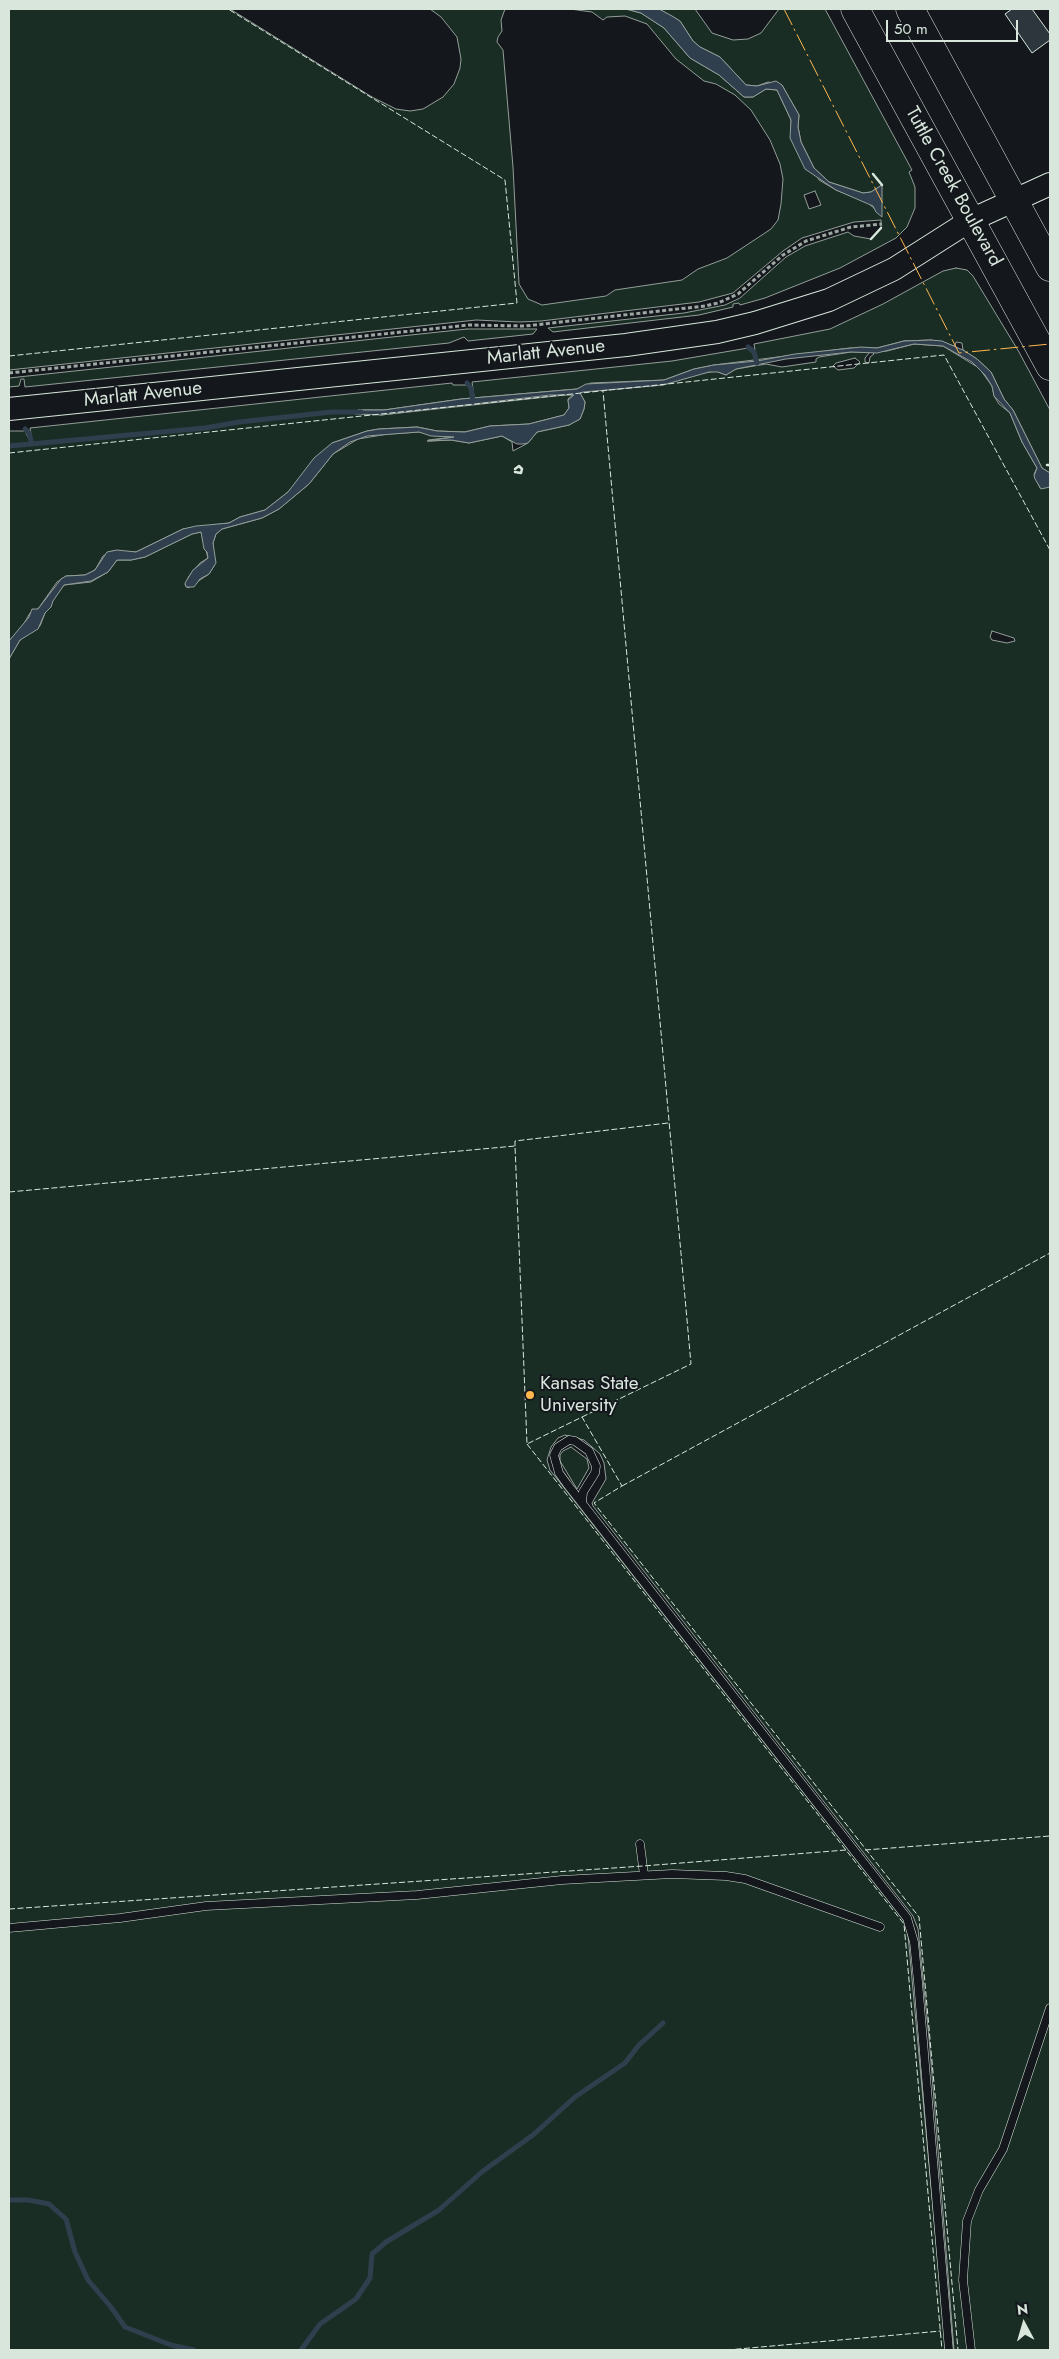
<!DOCTYPE html>
<style>
body{margin:0}
#map{position:relative;width:1059px;height:2359px;overflow:hidden;background:#14181c;font-family:Jost,sans-serif}
canvas{display:block}
.frame{position:absolute;inset:0;border:10px solid #d8e6dc;pointer-events:none}
.north{position:absolute;left:999px;top:2299px;width:50px;height:50px;-webkit-text-stroke:4px #14181c;paint-order:stroke;rotate:354deg;font-size:14px;font-weight:700;line-height:20px;text-align:center;color:#d8e6dc}
.north::after{content:'';display:block;margin:auto;width:18px;height:22px;background:#d8e6dc;clip-path:polygon(50% 0,100% 100%,50% 72%,0 100%)}
.scale{position:absolute;left:886px;top:20px;width:132px;height:22px;box-sizing:border-box;border:2px solid #d8e6dc;border-top:0;padding-left:6px;font-size:15px;line-height:18px;white-space:nowrap;color:#d8e6dc;-webkit-text-stroke:4px #14181c;paint-order:stroke}
</style>
<div id="map">
<canvas width="1059" height="2359"></canvas>
<div class="frame"></div>
<div class="north">N</div>
<div class="scale">50 m</div>
</div>
<script>
const context = document.querySelector('canvas').getContext('2d');
context.lineJoin = 'round';
function fillPath(path, color) {
  context.fillStyle = color;
  context.fill(path, 'evenodd');
}
function shape(rows) {
  const path = new Path2D();
  for (const r of rows) {
    path.moveTo(r[0], r[1]);
    for (let i = 2; i < r.length; i += 2) path.lineTo(r[i], r[i + 1]);
  }
  return path;
}
function stroke(path, color, width, dash) {
  context.strokeStyle = color;
  context.lineWidth = width;
  context.lineCap = dash ? 'butt' : 'round';
  context.setLineDash(dash || []);
  context.stroke(path);
}
function drawText(font, color, halo, rows, align = 'center') {
  context.font = font + ' Jost,sans-serif';
  context.lineWidth = 4;
  context.setLineDash([]);
  context.textBaseline = 'middle';
  context.strokeStyle = halo;
  context.fillStyle = color;
  for (const [text, x, y, turn = 0] of rows) {
    context.save();
    context.translate(x, y);
    context.rotate((+turn || 0) * Math.PI / 180);
    context.textAlign = isNaN(turn) ? turn : align;
    if (halo) context.strokeText(text, 0, 0);
    context.fillText(text, 0, 0);
    context.restore();
  }
}
const green = shape([
 [9,9,230,9,372,97,396,109,410,111,423,109,443,97,454,84,460,68,461,59,457,37,441,17,430,9,505,9,501,20,502,31,498,37,497,42,503,50,513,167,519,284,528,299,542,305,606,296,615,290,682,280,698,269,727,258,771,229,778,220,781,204,783,179,780,164,770,140,751,110,735,95,716,84,704,81,676,59,647,24,625,16,607,17,603,20,592,12,570,9,626,9,641,13,664,28,690,58,719,75,744,97,753,97,766,89,777,90,791,120,791,126,819,180,836,190,868,203,875,209,882,185,871,192,863,193,829,182,814,168,801,142,798,127,799,115,782,85,768,82,757,86,746,85,720,57,700,47,693,41,680,21,659,9,695,9,712,33,733,40,748,39,761,33,779,9,825,9,912,170,909,172,915,187,915,208,907,227,896,238,840,268,765,298,740,305,739,303,733,304,733,307,699,315,553,332,548,328,684,313,725,305,740,298,786,257,805,246,848,232,854,236,871,239,881,228,881,220,854,222,802,238,783,251,733,293,699,302,541,321,519,322,476,320,9,370,9,9],
 [815,191,821,205,809,209,804,195,815,191],
 [956,268,967,270,973,276,1019,352,1050,410,1050,473,1042,468,1013,410,1004,399,991,372,977,359,963,350,962,343,956,342,955,346,931,340,904,341,877,348,850,348,714,365,694,369,664,380,591,383,577,389,461,399,384,410,358,410,381,415,574,394,568,399,569,408,564,415,529,424,490,426,465,432,437,431,417,427,379,429,367,431,332,443,288,492,265,510,240,517,229,523,183,529,136,552,112,551,103,556,95,570,85,575,66,576,57,582,38,609,30,613,22,627,9,641,9,431,25,431,30,441,32,440,30,428,452,383,453,385,469,385,471,396,474,396,472,382,672,361,748,348,756,358,754,344,830,329,883,304,943,271,956,268],
 [467,329,537,329,533,334,468,341,464,337,449,343,25,387,24,379,21,379,19,386,9,387,9,378,467,329],
 [914,344,943,346,979,368,992,386,994,396,999,404,1010,413,1022,442,1037,468,1034,474,1040,488,1050,487,1050,2350,954,2350,929,2038,918,1929,913,1916,593,1506,592,1503,606,1479,604,1463,600,1454,584,1440,565,1435,558,1438,551,1447,547,1460,550,1470,905,1922,908,1935,946,2350,9,2350,9,659,20,640,40,626,45,613,51,607,52,601,64,585,91,582,108,572,117,560,131,560,145,557,192,534,201,532,208,558,200,563,189,576,185,585,188,588,209,574,214,566,213,543,216,534,222,529,262,518,279,509,309,484,333,454,358,439,388,434,419,432,454,437,428,440,429,441,451,440,469,443,502,436,512,442,513,451,528,443,537,432,569,425,580,419,584,409,585,402,580,393,583,392,663,385,699,374,716,371,726,375,736,369,766,364,782,367,816,362,816,359,819,357,851,352,870,352,865,358,865,362,869,363,870,357,874,354,872,352,887,351,914,344],
 [855,358,860,362,854,368,838,370,833,366,836,363,855,358],
 [992,631,1014,638,1015,641,1007,643,992,640,990,637,992,631],
 [571,1447,587,1459,589,1468,577,1489,560,1461,560,1455,563,1451,571,1447]
]);
fillPath(green, '#1a2d24');
stroke(green, '#939e99', 1);
const water = shape([
 [626,9,659,9,672,16,680,21,693,41,700,47,720,57,746,85,757,86,776,81,782,85,799,115,798,127,801,142,814,168,829,182,863,193,871,192,882,185,882,217,876,212,873,206,836,190,805,169,790,138,791,120,777,90,766,89,753,97,744,97,719,75,690,58,664,28,641,13,626,9],
 [931,340,942,341,963,350,977,359,991,372,1004,399,1013,410,1042,468,1050,473,1050,487,1041,489,1035,479,1034,476,1037,468,1022,442,1010,413,994,396,992,386,985,375,972,362,943,346,914,344,877,353,851,352,786,359,736,369,726,375,718,372,709,372,663,385,583,392,580,393,585,402,584,409,580,419,569,425,537,432,528,443,523,444,517,444,502,436,469,443,451,440,429,441,427,441,454,437,431,436,419,432,367,436,350,442,333,454,309,484,279,509,262,518,222,529,216,534,213,543,216,563,209,574,200,579,194,587,186,587,185,583,193,570,208,558,207,552,204,549,201,532,192,534,145,557,131,560,117,560,108,572,91,581,64,585,53,601,51,607,45,613,38,629,20,640,9,659,9,641,29,617,32,609,38,609,61,579,66,576,85,575,95,570,107,552,117,550,136,552,183,529,196,526,229,523,240,517,265,510,288,492,314,458,332,443,367,431,379,429,417,427,437,431,465,432,490,426,529,424,564,415,569,408,568,400,574,395,550,395,381,415,355,414,355,412,358,410,384,410,461,399,577,389,586,384,664,380,694,369,714,365,757,361,795,354,861,347,877,348,904,341,931,340]
]);
fillPath(water, '#2f3f4d');
stroke(water, '#939e99', 1);
stroke(shape([
 [748,347,754,352,757,363],
 [467,383,471,388,473,402],
 [25,429,29,433,32,444],
 [9,446,205,428,239,422,332,412,361,412],
 [9,2200,28,2200,49,2204,66,2219,75,2252,88,2280,111,2307,125,2327,171,2345,194,2350],
 [301,2350,320,2324,356,2299,370,2278,372,2254,386,2242,439,2210,483,2171,533,2135,575,2097,625,2063,639,2045,663,2023]
]), '#2f3f4d', 5);
const building = shape([
 [1012,9,1032,9,1050,34,1050,40,1032,53,1005,14,1012,9]
]);
fillPath(building, '#2c363c');
stroke(building, '#d8e6dc', 1);
const lane = shape([
 [582,1503,583,1492,595,1473,596,1466,589,1451,575,1441,569,1440,558,1447,554,1455,559,1473,567,1484,907,1918,914,1942,918,1982,949,2350],
 [640,1844,644,1875],
 [9,1928,120,1918,206,1906,417,1895,562,1880,672,1874,726,1876,745,1879,880,1927],
 [971,2350,963,2280,967,2221,979,2190,1003,2149,1050,2008]
]);
const secondary = shape([
 [9,409,626,345,717,332,755,323,829,300,894,269,971,220,1050,184]
]);
const highway = shape([
 [855,9,1050,366],
 [910,9,1050,267]
]);
stroke(lane, '#d8e6dc', 9);
stroke(secondary, '#d8e6dc', 24);
stroke(highway, '#d8e6dc', 29);
stroke(shape([
 [9,373,469,325,525,326,705,306,718,303,738,294,783,255,806,241,851,227,882,224]
]), '#9da8a2', 3, [4, 2.5]);
stroke(lane, '#14181c', 8);
stroke(secondary, '#14181c', 22);
stroke(highway, '#14181c', 28);
stroke(shape([
 [9,356,517,303,505,180,228,9],
 [9,453,944,355,1050,550],
 [515,1146,515,1141,668,1123],
 [9,1192,515,1146,527,1444,582,1417,622,1486,594,1503,919,1917,958,2350],
 [582,1417,691,1364,603,391],
 [527,1444,904,1924,942,2350],
 [622,1486,1050,1253],
 [865,1850,1050,1836],
 [9,1909,643,1866,846,1850],
 [727,2350,941,2331]
]), '#d8e6dc', 1, [6, 2.5]);
stroke(shape([
 [873,174,882,185],
 [871,239,881,228],
 [1047,465,1050,465],
 [515,469,519,466,522,469,521,473,515,472]
]), '#d8e6dc', 2.5);
stroke(shape([
 [784,9,959,353,1050,344]
]), '#ffb74d', 1, [18, 4, 2.5, 4]);
for (const [x, y, r, color] of [
 [530,1395,5,"#ffb74d"]
]) {
  const dot = new Path2D();
  dot.arc(x, y, r, 0, 2 * Math.PI);
  context.fillStyle = color;
  context.fill(dot);
  stroke(dot, '#14181c', 2);
}
drawText('19px', '#d8e6dc', '#14181c', [
 ["Tuttle Creek Boulevard",953,187,61],
 ["Marlatt Avenue",546,353,-6],
 ["Marlatt Avenue",143,395,-6]
]);
drawText('19px', '#d8e6dc', '#14181c', [
 ["Kansas State",540,1384],
 ["University",540,1406]
], 'left');
</script>
